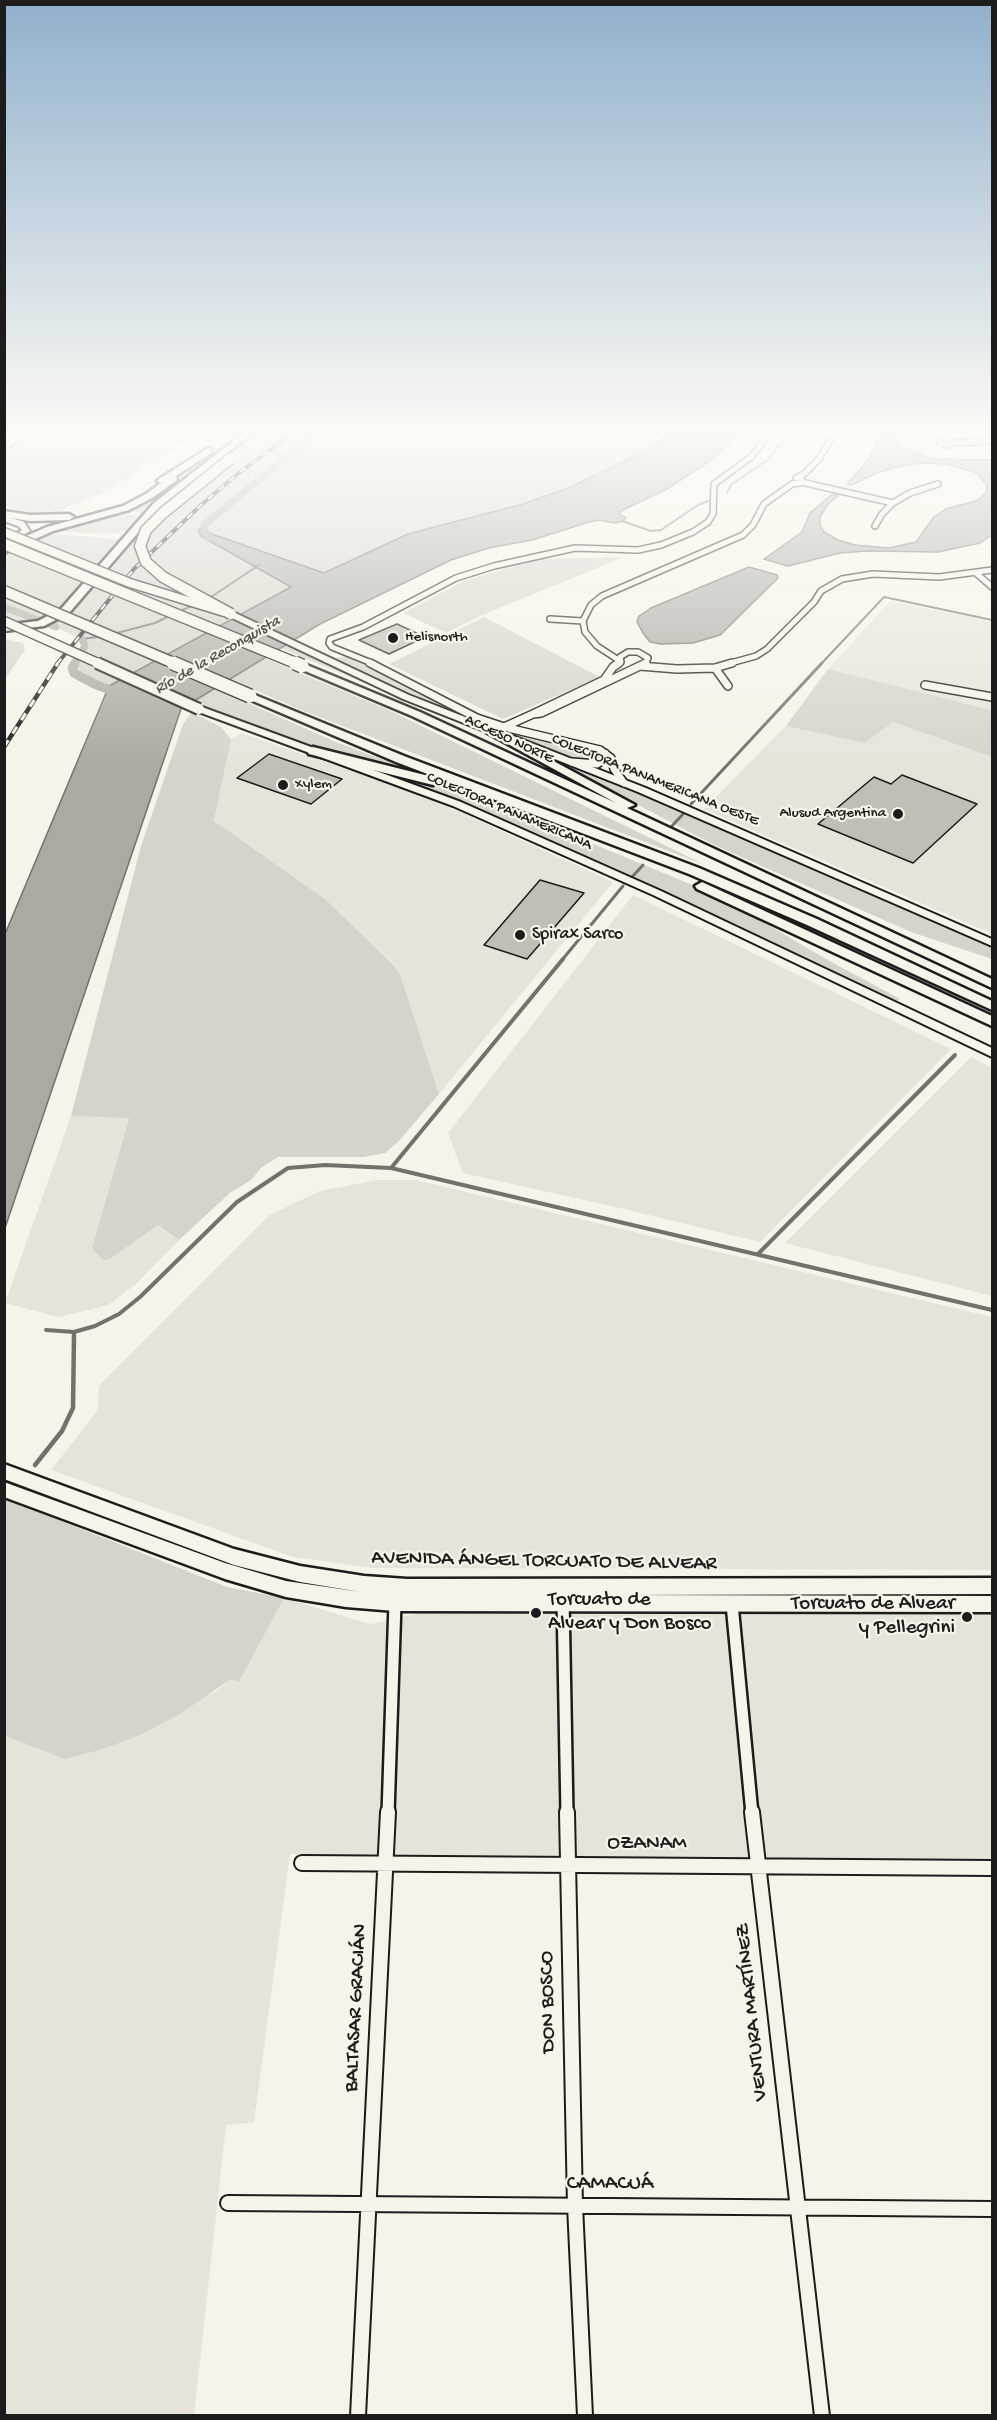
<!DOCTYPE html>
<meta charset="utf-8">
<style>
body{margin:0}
#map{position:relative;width:997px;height:2420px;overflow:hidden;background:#f7f3e8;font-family:"Gochi Hand",sans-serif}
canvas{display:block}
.frame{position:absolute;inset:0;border:6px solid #1c1c1c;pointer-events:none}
</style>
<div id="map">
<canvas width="997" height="2420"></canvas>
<div class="frame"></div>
</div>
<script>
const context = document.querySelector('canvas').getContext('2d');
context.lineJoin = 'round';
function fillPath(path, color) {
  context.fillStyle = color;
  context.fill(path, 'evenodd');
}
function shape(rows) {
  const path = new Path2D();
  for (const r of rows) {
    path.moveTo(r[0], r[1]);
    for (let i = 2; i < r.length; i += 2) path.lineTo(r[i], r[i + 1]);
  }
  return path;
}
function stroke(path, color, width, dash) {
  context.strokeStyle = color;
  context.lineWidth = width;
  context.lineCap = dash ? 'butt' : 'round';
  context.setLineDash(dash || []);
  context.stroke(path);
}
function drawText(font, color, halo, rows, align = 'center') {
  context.font = font + ' "Gochi Hand",sans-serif';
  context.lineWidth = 4.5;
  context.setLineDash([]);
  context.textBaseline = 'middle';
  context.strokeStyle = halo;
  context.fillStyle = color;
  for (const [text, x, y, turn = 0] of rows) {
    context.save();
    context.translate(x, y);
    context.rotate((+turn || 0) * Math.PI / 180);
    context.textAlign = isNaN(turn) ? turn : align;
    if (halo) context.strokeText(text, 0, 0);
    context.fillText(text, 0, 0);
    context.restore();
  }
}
fillPath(shape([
 [890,601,992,622,992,710,828,669],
 [893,722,992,757,992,934,704,809,786,726,865,743],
 [241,733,398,787,462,813,613,882,439,1094,400,974,394,966,214,821,231,739],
 [633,895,951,1049,760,1242,620,1208,463,1173,448,1133],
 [971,1057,992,1068,992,1296,785,1243],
 [71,1116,129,1117,92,1248,110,1259,158,1225,179,1240,136,1284,108,1305,59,1317,5,1303],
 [377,1180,416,1180,992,1317,992,1570,372,1568,293,1557,51,1470,98,1410,99,1386,270,1215,320,1191],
 [284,1598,370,1624,420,1613,992,1612,992,1860,290,1854,254,2122,226,2125,194,2415,5,2415,4,1736,65,1758,215,1692,231,1679,239,1682]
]), '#e6e3d9');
fillPath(shape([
 [27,431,198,431,110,490,67,507,47,518,5,506,4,448],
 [241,431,244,431,176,484,156,503,63,607,48,617,36,621,5,626,5,551,40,535,55,534,118,539,127,531,109,534,51,531,120,514,134,515,140,519,145,514,124,510,170,484],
 [251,431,675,431,643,452,572,487,324,573,209,533,205,525,198,530,292,587,109,686,94,684,74,673,72,668,85,646,82,640,56,627,49,620,60,614,144,520,193,475],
 [624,557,480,616,446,633,403,613,464,581,539,559],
 [484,617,600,677,503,719,389,664],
 [5,639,23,643,25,650,5,679],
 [290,642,373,684,392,694,280,648],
 [349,656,465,714,600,752,601,758,597,761,574,759,480,725,335,658],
 [264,658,391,711,705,865,301,710,229,679],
 [828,669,992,710,992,757,893,722,865,743,786,726],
 [214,688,336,742,440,781,310,747,230,719,191,702],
 [192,712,221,727,231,739,214,821,326,900,394,966,400,974,439,1094,399,1141,385,1153,364,1157,278,1157,261,1168,251,1180,230,1193,179,1240,158,1225,110,1259,103,1260,92,1248,129,1118,71,1116,141,846,183,724],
 [540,753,668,804,992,947,992,959,911,932,714,845],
 [355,763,431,782,523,815,695,886,741,909,826,959,900,999,898,1001,883,995,506,820,411,782],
 [4,1498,227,1587,284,1598,239,1682,231,1679,180,1714,140,1735,103,1749,65,1759,5,1736]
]), '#d7d3cb');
const water = shape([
 [675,431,741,431,713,459,667,489,621,511,620,514,626,518,622,521,615,523,598,520,589,522,532,540,489,548,451,560,320,624,181,709,5,1228,5,934,109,686,291,587,201,536,198,530,204,525,209,533,324,573,408,534,523,504,571,487,643,452,675,431],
 [881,431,901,431,893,439,901,447,933,459,992,460,992,535,980,543,938,552,866,551,840,553,788,566,764,559,802,532,810,513,832,494,838,496,829,503,820,517,820,525,824,532,838,540,855,545,889,548,916,542,934,517,946,509,978,500,986,493,987,485,975,472,945,464,923,463,901,466,879,472,851,485,847,484,869,459,881,431],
 [749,567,777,575,778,578,720,635,693,643,661,644,650,642,643,633,637,622,639,616,651,608,749,567]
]);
fillPath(water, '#aca9a2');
stroke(water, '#72716c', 1.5);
stroke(shape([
 [727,492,732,484,769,459,790,431],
 [622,521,651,531,661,530,698,505,708,501],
 [208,599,259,565],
 [178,612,196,604],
 [113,634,155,623,171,615],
 [82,639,105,636],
 [821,664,884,597,992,620]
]), '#72716c', 2);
stroke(shape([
 [691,804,822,663],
 [672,826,683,814],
 [632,877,643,865],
 [562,960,623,886]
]), '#72716c', 3);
stroke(shape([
 [391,1168,563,959],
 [758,1254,955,1055],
 [46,1330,74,1332,95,1326,119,1314,140,1297,237,1202,288,1168,325,1165,391,1168,992,1310],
 [74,1336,74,1332]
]), '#72716c', 4);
stroke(shape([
 [35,1465,62,1431,73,1408,74,1335]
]), '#72716c', 4.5);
stroke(shape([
 [209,537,204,533,204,525,299,447,312,431],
 [4,607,56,627],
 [74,664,85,646,82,639]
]), '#aca9a2', 7);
stroke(shape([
 [75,663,72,668,74,673,94,684,121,694]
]), '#aca9a2', 9);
const building = shape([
 [397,624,425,637,389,654,359,640,397,624],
 [269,754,342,779,311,804,237,778,269,754],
 [902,775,977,804,913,863,818,824,874,777,891,784,902,775],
 [540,880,584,893,527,959,484,945,540,880]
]);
fillPath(building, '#c0beb5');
stroke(building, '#1c1c1c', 1.5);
const streetFar3 = shape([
 [947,440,953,443,947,445,940,442,947,440],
 [953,443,992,441],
 [4,448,27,431],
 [796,478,804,474,819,459,836,431],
 [801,482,893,503],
 [875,526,882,514,893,503,910,493,938,484],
 [976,573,992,587],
 [550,619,583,621],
 [620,661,597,646,585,632,583,621,591,605,602,596,743,535,753,525,764,504,792,484,800,483,802,481,800,478],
 [374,664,332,647,329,643,330,639,363,627,456,578,494,566,575,548,638,550,661,545,693,532,708,522,713,514,714,484,751,457,771,431],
 [617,664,621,662,620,657,628,652,638,652,648,658,645,664],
 [727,664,756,656,767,649,814,602,821,591,842,579,873,574,939,577,992,570]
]);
const streetFar2 = shape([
 [370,663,477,718,504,727,600,750,611,758,614,769,624,783],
 [619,663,613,667,604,680,533,714,541,713,646,663],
 [640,666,677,669,715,668,732,663],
 [715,668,728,686],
 [925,685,992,697],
 [504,727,533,714],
 [572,762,597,764,603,760,605,753]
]);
const streetFar1 = shape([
 [563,1599,567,1814],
 [732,1604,752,1814],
 [388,1814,395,1603]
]);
const street = shape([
 [567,1812,575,2206,585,2416],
 [752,1812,822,2416],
 [302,1863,992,1868],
 [228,2203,992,2209],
 [358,2416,388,1812]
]);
const secondary = shape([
 [4,516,24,522,30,531,6,545,4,541,22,530,18,526,4,521,4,516],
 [231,611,409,695,646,788,992,939,992,946,638,792,403,699,228,616,227,614,231,611],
 [196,707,202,707,461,802,661,891,992,1048,992,1057,653,895,453,806,196,711,196,707]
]);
const primary = shape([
 [4,1464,234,1549,300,1566,364,1576,407,1579,992,1578,992,1594,615,1595,992,1596,992,1612,395,1611,346,1607,286,1597,225,1579,4,1497,4,1482,225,1563,286,1581,361,1592,300,1582,234,1565,4,1479,4,1464]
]);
const highway = shape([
 [246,431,255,431,160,507,69,613,44,626,4,631,4,625,38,621,61,609,154,503,246,431],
 [208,448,211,449,211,453,176,476,177,480,152,498,129,510,53,531,4,553,4,546,47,527,123,506,146,494,161,483,157,481,159,479,208,448],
 [4,511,30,515,69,514,74,517,69,520,30,521,4,517,4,511],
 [302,663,420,712,616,803,486,732,492,728,496,730,635,805,627,808,992,979,992,988,412,716,298,668,298,664,302,663],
 [250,693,404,756,699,868,817,919,992,1001,992,1010,807,925,689,874,396,762,246,698,244,696,250,693],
 [313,747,437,778,439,781,433,785,309,754,307,751,313,747],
 [702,882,992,1016,992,1026,697,889,695,886,702,882]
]);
stroke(streetFar3, '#1c1c1c', 8);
stroke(streetFar2, '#1c1c1c', 10);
stroke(streetFar1, '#1c1c1c', 16);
stroke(street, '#1c1c1c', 18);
stroke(secondary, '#1c1c1c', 4);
stroke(primary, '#1c1c1c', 5);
stroke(highway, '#1c1c1c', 5);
stroke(streetFar3, '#f7f3e8', 5);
stroke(streetFar2, '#f7f3e8', 7);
stroke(streetFar1, '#f7f3e8', 11);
stroke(street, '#f7f3e8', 14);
fillPath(secondary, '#f7f3e8');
fillPath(primary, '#f7f3e8');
fillPath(highway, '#f7f3e8');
const railFar1 = shape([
 [57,664,134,569,201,505,240,472,296,431]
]);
const rail = shape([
 [4,747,58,663]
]);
stroke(railFar1, '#1c1c1c', 4);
stroke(rail, '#1c1c1c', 4.5);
stroke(railFar1, '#f7f3e8', 2, [7]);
stroke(rail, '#f7f3e8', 3, [8]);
const secondaryBridgeFar1 = shape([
 [4,532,130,583,224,612],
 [4,621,100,664]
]);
const secondaryBridge = shape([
 [97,663,199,709]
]);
const highwayBridgeFar1 = shape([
 [230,459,163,513,146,530,140,546,146,562,163,577,231,614],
 [4,544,298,664],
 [4,591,176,664]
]);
const highwayBridge = shape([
 [173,663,250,696],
 [295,663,302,666]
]);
stroke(secondaryBridgeFar1, '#1c1c1c', 11, []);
stroke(secondaryBridge, '#1c1c1c', 14, []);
stroke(highwayBridgeFar1, '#1c1c1c', 13, []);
stroke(highwayBridge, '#1c1c1c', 16, []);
stroke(secondaryBridgeFar1, '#f7f3e8', 8);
stroke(secondaryBridge, '#f7f3e8', 10);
stroke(highwayBridgeFar1, '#f7f3e8', 10);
stroke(highwayBridge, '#f7f3e8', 13);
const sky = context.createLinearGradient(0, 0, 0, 770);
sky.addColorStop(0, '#90b0cc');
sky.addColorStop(0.56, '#fbfaf5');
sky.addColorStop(1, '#fbfaf500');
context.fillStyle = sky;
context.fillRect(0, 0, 997, 770);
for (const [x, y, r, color] of [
 [393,638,6,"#1c1c1c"],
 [283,785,6,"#1c1c1c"],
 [898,814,6,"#1c1c1c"],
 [520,935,6,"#1c1c1c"],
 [536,1613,6,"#1c1c1c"],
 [967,1617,6,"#1c1c1c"]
]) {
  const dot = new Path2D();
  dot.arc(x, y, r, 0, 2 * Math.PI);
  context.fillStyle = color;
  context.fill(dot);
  stroke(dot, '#f7f3e8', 2);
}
drawText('15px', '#1c1c1c', '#f7f3e8', [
 ["Helisnorth",405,638],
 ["Xylem",295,785],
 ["Alusud Argentina",886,814,"right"]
], 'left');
drawText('15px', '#1c1c1c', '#f7f3e8', [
 ["ACCESO NORTE",509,740,25],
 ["COLECTORA PANAMERICANA OESTE",655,781,22],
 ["COLECTORA PANAMERICANA",509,812,23]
]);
drawText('italic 16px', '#565452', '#f7f3e8', [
 ["Río de la Reconquista",218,656,-30]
]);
drawText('18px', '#1c1c1c', '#f7f3e8', [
 ["Spirax Sarco",532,935]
], 'left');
drawText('21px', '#1c1c1c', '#f7f3e8', [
 ["AVENIDA ÁNGEL TORCUATO DE ALVEAR",544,1562,1],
 ["OZANAM",647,1845],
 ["DON BOSCO",549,2002,-91],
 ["BALTASAR GRACIÁN",357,2008,-87],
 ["VENTURA MARTÍNEZ",753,2012,-96],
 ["CAMACUÁ",610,2185]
]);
drawText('21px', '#1c1c1c', '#f7f3e8', [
 ["Torcuato de",548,1601],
 ["Alvear y Don Bosco",548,1625],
 ["Torcuato de Alvear",955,1605,"right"],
 ["y Pellegrini",955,1629,"right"]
], 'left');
</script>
